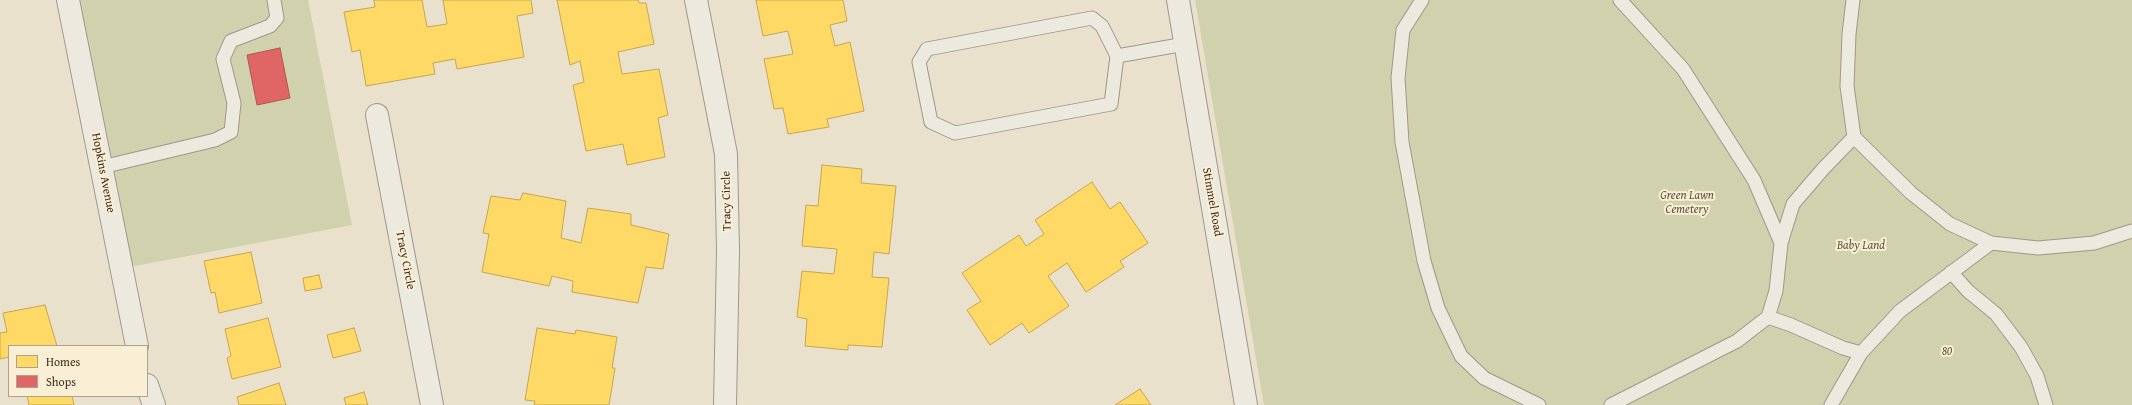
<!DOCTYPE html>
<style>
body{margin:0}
#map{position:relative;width:2132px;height:405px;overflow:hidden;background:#e9e1cc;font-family:"Gentium Book Plus",serif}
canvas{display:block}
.legend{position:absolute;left:8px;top:345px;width:140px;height:52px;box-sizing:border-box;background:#f9efd5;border:1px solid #b0a18d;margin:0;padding:5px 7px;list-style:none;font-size:12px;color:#422c20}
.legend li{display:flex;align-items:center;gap:8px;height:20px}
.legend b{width:20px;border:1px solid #b0a18d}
</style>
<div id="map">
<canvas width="2132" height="405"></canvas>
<ul class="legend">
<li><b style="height:11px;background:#ffd966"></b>Homes</li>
<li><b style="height:11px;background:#e06666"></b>Shops</li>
</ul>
</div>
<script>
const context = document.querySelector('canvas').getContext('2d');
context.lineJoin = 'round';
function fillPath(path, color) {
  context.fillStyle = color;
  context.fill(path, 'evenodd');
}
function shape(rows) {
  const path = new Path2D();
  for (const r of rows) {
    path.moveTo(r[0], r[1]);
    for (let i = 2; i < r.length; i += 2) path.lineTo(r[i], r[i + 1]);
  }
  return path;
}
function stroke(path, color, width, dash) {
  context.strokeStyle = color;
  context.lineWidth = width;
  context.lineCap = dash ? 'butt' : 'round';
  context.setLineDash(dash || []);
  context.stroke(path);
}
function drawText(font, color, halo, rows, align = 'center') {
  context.font = font + ' "Gentium Book Plus",serif';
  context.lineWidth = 4;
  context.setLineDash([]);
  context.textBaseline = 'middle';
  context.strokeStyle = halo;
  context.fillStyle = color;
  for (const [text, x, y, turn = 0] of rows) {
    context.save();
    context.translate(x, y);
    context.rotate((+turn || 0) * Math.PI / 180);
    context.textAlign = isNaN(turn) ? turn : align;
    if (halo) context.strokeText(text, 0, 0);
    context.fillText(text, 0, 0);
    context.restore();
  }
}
fillPath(shape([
 [73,0,308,0,352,225,124,268],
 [1195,0,2132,0,2132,405,1264,405]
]), '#cfd2ad');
const homes = shape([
 [374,0,422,0,427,27,447,24,443,0,531,0,533,13,517,16,524,57,457,69,455,59,433,63,435,74,366,86,360,50,352,52,344,12,375,7,374,0],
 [557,0,638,0,639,3,646,3,654,44,618,52,622,74,659,69,668,115,658,118,665,157,627,165,623,144,586,151,573,85,584,82,580,61,570,65,557,0],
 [756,0,843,0,847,21,830,25,835,46,850,42,864,111,827,119,829,127,788,134,783,108,774,109,764,59,793,54,788,31,763,36,756,0],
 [822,165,862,169,861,183,896,186,889,254,874,252,872,277,889,278,882,347,848,345,848,350,805,346,807,319,797,317,802,271,834,274,837,249,802,246,806,205,818,206,822,165],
 [1092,182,1110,209,1120,202,1148,243,1120,261,1124,267,1086,292,1067,263,1048,276,1069,306,1029,333,1022,323,990,345,967,310,981,301,962,273,1019,235,1026,246,1044,234,1035,220,1092,182],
 [523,193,566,201,561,238,581,243,588,208,631,214,631,225,669,234,663,269,646,267,638,303,572,292,573,281,552,276,549,286,482,272,489,234,483,233,491,196,520,200,523,193],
 [251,252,262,303,219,313,215,292,211,293,204,261,251,252],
 [319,275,322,288,305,291,303,278,319,275],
 [45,305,57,346,9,346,9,357,0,359,0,333,7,332,3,313,45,305],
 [268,318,281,367,232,379,227,358,231,356,225,329,268,318],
 [354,328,361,351,333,358,327,335,354,328],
 [537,328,575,334,576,330,617,337,612,368,615,368,609,405,534,405,535,401,525,400,537,328],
 [279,383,286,405,239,405,237,397,279,383],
 [1140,389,1151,405,1115,405,1140,389],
 [364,392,368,405,346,405,344,398,364,392],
 [27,396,72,396,74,405,29,405,27,396]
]);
fillPath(homes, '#ffd966');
stroke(homes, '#c6a551', 1);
const shops = shape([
 [280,48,290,98,257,105,247,55,280,48]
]);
fillPath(shops, '#e06666');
stroke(shops, '#b15551', 1);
const service = shape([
 [1422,0,1403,30,1398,78,1402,142,1424,261,1438,308,1461,356,1484,378,1539,405],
 [1620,0,1683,69,1754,180,1781,243],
 [1853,0,1849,34,1847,86,1854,137,1911,193,1950,224,1991,243,2038,248,2094,243,2132,231],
 [1117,56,1111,104,955,133,931,122,919,62,927,49,1092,18,1102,26,1117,56,1185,44],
 [102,167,215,140,231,132,234,103,223,59,231,41,270,26,277,18,274,0],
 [1951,272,1968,291,1996,314,2021,347,2037,376,2046,405],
 [1768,317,1791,325,1843,348,1861,353],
 [1611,405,1737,341,1768,317,1776,291,1781,243,1793,204,1823,169,1854,137],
 [1831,405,1861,353,1900,311,1991,243]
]);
const minor = shape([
 [68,0,137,346],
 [696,0,726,154,728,251,725,405],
 [1178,0,1246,405],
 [377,115,432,405],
 [147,385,154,405]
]);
stroke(service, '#9f978b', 15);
stroke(minor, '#9f978b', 24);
stroke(service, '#ece9de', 13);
stroke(minor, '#ece9de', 22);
drawText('12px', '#422c20', '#f9efd5', [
 ["Hopkins Avenue",103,173,79],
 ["Tracy Circle",727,201,-91],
 ["Stimmel Road",1212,202,80],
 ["Tracy Circle",405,260,79]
]);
drawText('italic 12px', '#60523d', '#f9efd5', [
 ["Green Lawn",1687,196],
 ["Cemetery",1687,210],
 ["Baby Land",1861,246],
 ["80",1947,352]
]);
</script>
